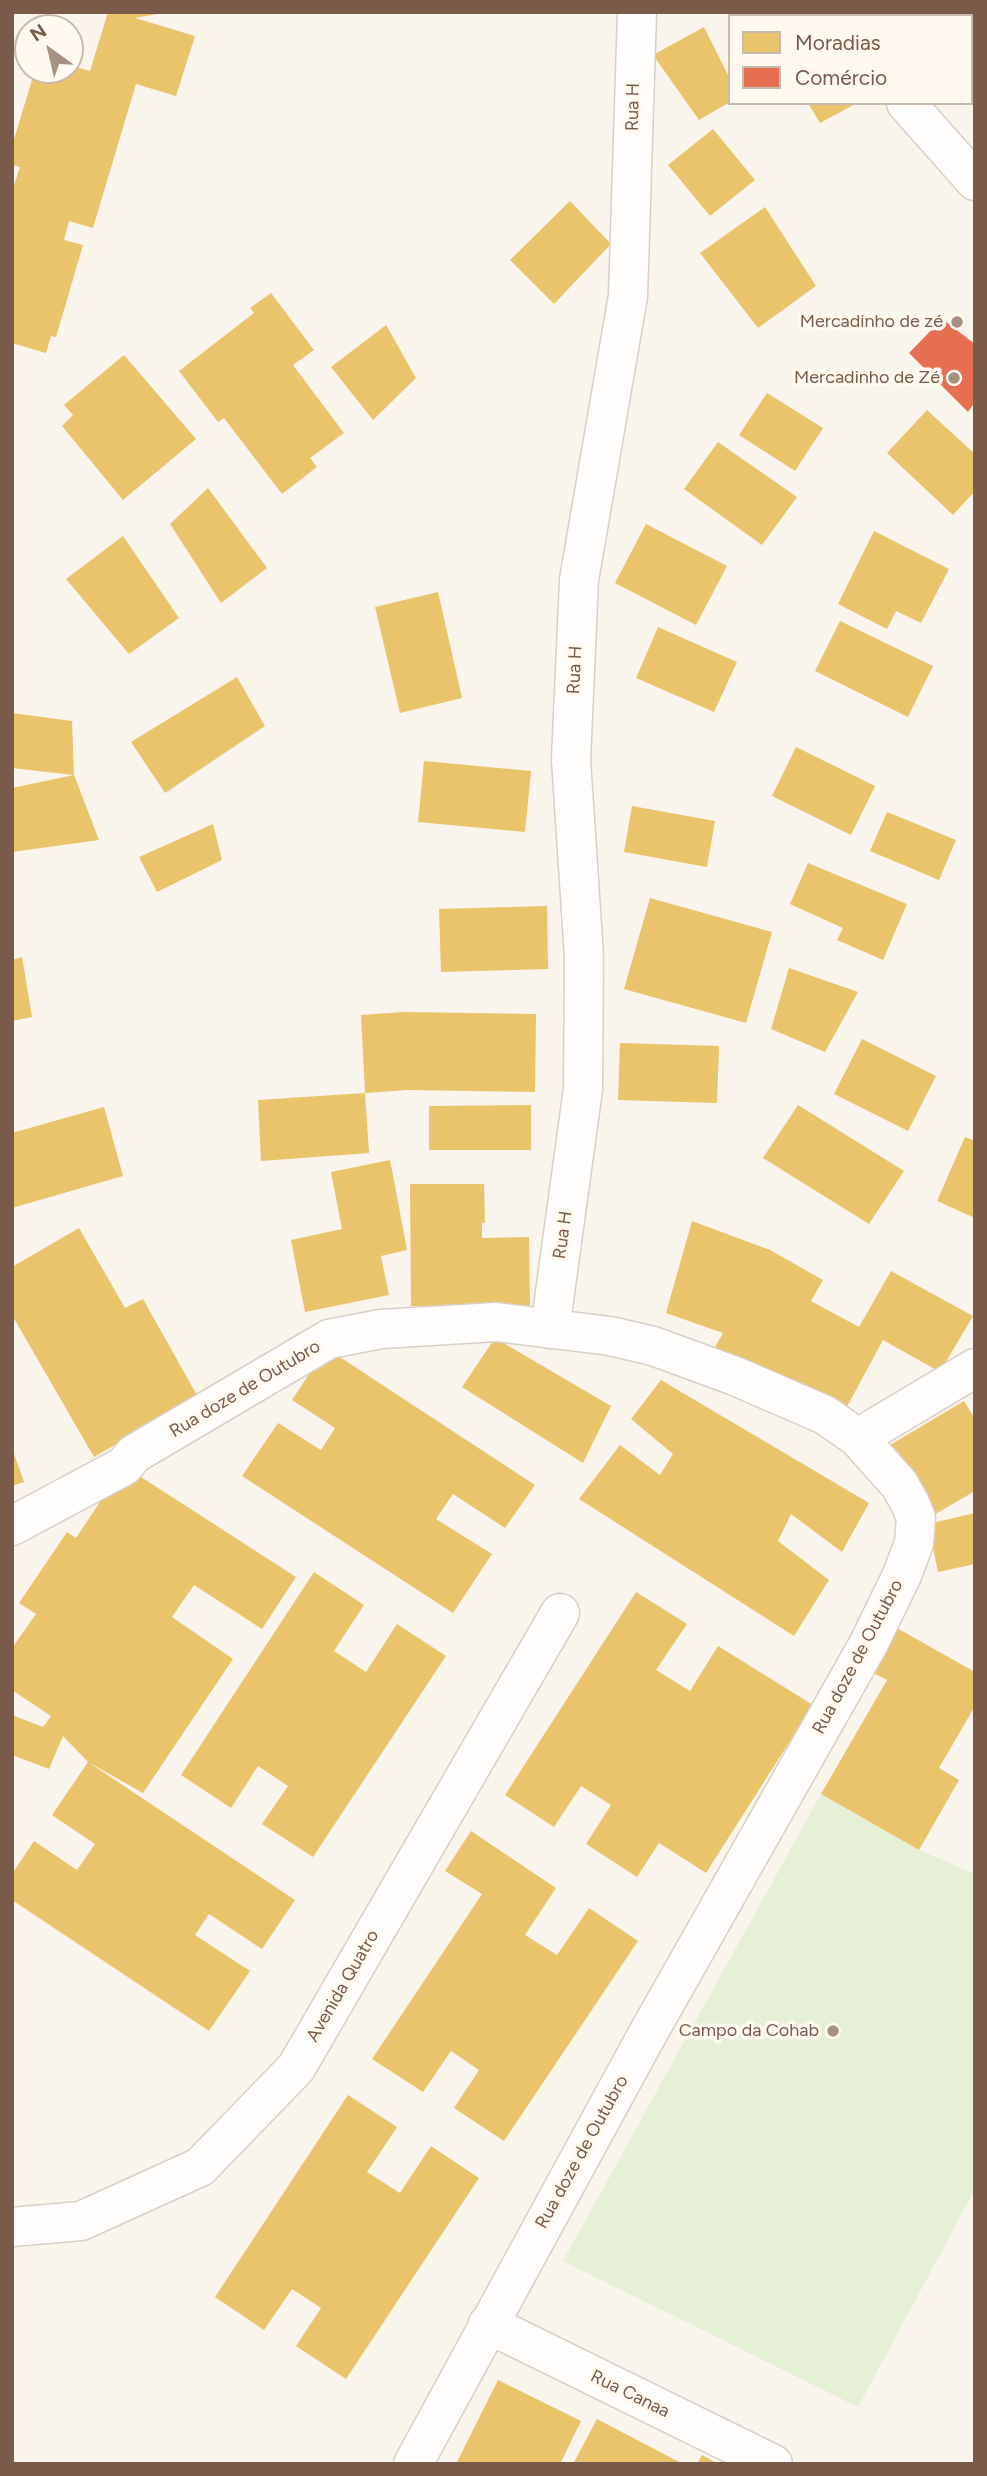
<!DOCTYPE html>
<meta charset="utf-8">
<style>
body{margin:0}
#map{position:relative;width:987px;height:2476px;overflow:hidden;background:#f9f4ec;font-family:Figtree,sans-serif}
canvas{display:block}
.frame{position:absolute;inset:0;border:14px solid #7a5a49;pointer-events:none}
.legend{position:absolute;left:728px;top:14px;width:245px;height:91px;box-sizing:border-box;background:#fff9ef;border:2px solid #cab9ad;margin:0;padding:9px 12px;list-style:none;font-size:21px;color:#7a5a49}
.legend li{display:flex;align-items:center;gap:14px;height:35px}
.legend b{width:35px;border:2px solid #cab9ad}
.north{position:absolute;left:14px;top:14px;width:70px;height:70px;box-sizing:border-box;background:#fff9ef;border:2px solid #cab9ad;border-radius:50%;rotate:326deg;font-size:19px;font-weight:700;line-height:28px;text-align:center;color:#7a5a49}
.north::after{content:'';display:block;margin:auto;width:24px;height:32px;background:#a69082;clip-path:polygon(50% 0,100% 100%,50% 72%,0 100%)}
</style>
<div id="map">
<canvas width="987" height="2476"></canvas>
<div class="frame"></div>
<ul class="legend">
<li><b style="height:19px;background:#e9c46a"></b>Moradias</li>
<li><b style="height:19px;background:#e76f51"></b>Comércio</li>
</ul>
<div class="north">N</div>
</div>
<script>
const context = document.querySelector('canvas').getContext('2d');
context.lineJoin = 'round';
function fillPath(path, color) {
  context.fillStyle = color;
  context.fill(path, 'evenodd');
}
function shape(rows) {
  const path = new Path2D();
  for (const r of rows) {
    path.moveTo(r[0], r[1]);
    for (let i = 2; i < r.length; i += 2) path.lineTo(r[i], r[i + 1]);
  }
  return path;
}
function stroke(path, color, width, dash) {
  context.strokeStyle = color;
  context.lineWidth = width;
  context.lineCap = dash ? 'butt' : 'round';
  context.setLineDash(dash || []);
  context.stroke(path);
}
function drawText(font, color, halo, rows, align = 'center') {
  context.font = font + ' Figtree,sans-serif';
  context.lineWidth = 7;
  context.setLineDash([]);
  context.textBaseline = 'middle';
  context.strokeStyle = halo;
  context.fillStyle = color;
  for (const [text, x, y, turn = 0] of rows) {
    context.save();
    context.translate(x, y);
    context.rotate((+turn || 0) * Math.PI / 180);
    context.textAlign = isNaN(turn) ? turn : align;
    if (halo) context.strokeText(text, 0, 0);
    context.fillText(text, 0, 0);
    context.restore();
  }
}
fillPath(shape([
 [821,1794,919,1850,975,1874,975,2189,858,2407,563,2261]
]), '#e5f0d6');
fillPath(shape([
 [108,12,168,12,135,18,195,36,176,96,136,84,93,228,69,221,64,240,83,245,56,337,51,336,46,353,12,343,12,191,20,167,12,165,12,146,35,70,70,70,70,65,90,71],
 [731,12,782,12,782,16,730,16],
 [936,12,975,12,975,78,971,72,971,16,938,16],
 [704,27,730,79,730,102,699,120,653,55],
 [808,103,857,103,820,123],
 [713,129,755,180,710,216,668,165],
 [570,201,611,244,554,304,510,260],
 [765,207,816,286,758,328,700,253],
 [271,293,314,350,293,365,344,433,310,458,317,467,282,494,224,418,218,422,179,371,254,313,250,308],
 [386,325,416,378,373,420,331,367],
 [124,355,196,439,123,500,62,426,73,415,64,405],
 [767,393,823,428,795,471,739,435],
 [927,410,975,454,975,491,953,515,887,453],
 [718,442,797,497,762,545,684,489],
 [208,488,267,568,221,603,170,524],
 [646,524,727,566,696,625,615,583],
 [874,531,949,569,921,623,896,611,887,629,838,604],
 [123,536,179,618,129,654,66,579],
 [438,592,462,698,400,713,375,607],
 [840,621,933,666,908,717,815,671],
 [658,627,737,662,714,712,636,678],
 [237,677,265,726,165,793,131,742],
 [12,713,72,721,74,775,12,768],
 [796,747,875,786,851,835,772,796],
 [424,761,531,771,525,832,418,822],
 [74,775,99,840,12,852,12,788],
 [632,806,715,821,707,867,624,852],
 [887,812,956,840,939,880,870,851],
 [213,824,222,860,157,892,139,857],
 [808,863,907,904,883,960,837,940,843,928,790,904],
 [650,898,772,932,746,1023,624,989],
 [547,906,548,969,441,972,439,909],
 [22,957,32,1017,12,1021,12,960],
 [789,968,858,992,825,1052,771,1029],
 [403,1012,536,1014,535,1092,407,1090,365,1093,361,1015],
 [862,1039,936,1076,908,1131,834,1094],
 [620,1043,719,1046,717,1103,618,1100],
 [365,1093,369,1153,261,1161,258,1100],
 [531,1105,531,1150,429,1150,429,1106],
 [798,1105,904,1171,869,1224,763,1158],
 [104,1107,123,1176,12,1208,12,1133],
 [965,1137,975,1141,975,1218,937,1201],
 [390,1160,407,1250,381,1256,389,1295,305,1312,291,1240,342,1229,331,1172],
 [410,1184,484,1184,485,1223,482,1223,482,1238,529,1237,530,1305,411,1306],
 [692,1221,770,1250,823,1280,811,1301,859,1327,891,1271,973,1316,940,1372,883,1340,843,1414,715,1347,723,1333,666,1313],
 [79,1228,125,1308,143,1299,198,1397,94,1457,12,1315,12,1267],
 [495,1338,611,1406,583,1463,462,1387],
 [326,1348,535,1485,505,1528,453,1494,436,1519,492,1554,453,1613,242,1476,278,1423,321,1450,335,1428,292,1400],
 [661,1380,869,1503,842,1552,791,1514,778,1541,829,1580,794,1636,579,1499,620,1445,660,1475,673,1454,631,1419],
 [964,1401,975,1419,975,1491,932,1516,890,1445],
 [12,1448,24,1482,12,1486],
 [124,1466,296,1577,262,1629,194,1585,172,1617,233,1659,143,1793,88,1762,63,1736,49,1769,12,1755,12,1715,43,1727,51,1716,12,1690,12,1648,36,1614,19,1603,67,1532,76,1538],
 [975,1513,975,1564,938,1572,928,1524],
 [314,1572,364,1605,334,1651,366,1672,397,1624,446,1656,313,1857,262,1824,288,1786,258,1766,231,1808,181,1775],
 [636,1592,687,1624,656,1670,690,1691,718,1646,813,1705,706,1873,659,1843,637,1877,586,1844,611,1805,581,1786,554,1827,505,1795],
 [895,1627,975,1672,975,1706,939,1768,959,1780,919,1850,821,1794,887,1680,870,1671],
 [88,1762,295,1900,262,1949,209,1914,195,1935,250,1971,209,2031,12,1900,12,1874,34,1841,77,1870,95,1844,52,1815],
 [471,1831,556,1888,525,1935,557,1955,589,1908,638,1941,504,2141,454,2108,479,2070,451,2051,423,2092,372,2059,482,1894,445,1871],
 [348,2095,397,2127,367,2172,400,2193,431,2146,479,2178,346,2379,296,2346,321,2308,292,2289,264,2330,215,2297],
 [498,2380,581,2421,560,2464,456,2464],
 [597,2419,683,2464,573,2464],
 [702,2455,718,2464,697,2464]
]), '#e9c46a');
fillPath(shape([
 [942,319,975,344,975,402,968,412,909,353]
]), '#e76f51');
const street = shape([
 [842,12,844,16],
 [906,103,975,181],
 [550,1329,583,1089,584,956,571,760,579,580,628,296,637,12],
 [858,1438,975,1368],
 [12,1526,124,1466,134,1454,329,1339,381,1329,496,1322,610,1336,653,1346,735,1376,825,1415,858,1438,899,1484,910,1503,916,1518,914,1543,902,1575,869,1643,647,2035,413,2464],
 [12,2227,81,2221,200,2167,296,2068,560,1613],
 [488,2324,773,2464]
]);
stroke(street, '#d8d0c8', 41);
stroke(street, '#fefdfc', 38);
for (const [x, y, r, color] of [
 [957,322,7,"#a69082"],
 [954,378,7,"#a69082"],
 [833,2031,7,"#a69082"]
]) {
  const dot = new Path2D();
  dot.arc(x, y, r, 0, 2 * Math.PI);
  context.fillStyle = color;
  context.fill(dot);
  stroke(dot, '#fff9ef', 2.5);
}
drawText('18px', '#7a5a49', '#fff9ef', [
 ["Rua H",633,107,-89],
 ["Rua H",575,670,-87],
 ["Rua H",563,1235,-82],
 ["Rua doze de Outubro",245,1389,-31],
 ["Rua doze de Outubro",858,1657,-62],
 ["Avenida Quatro",343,1986,-60],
 ["Rua doze de Outubro",582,2152,-61],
 ["Rua Canaa",630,2394,26]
]);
drawText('18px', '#7a5a49', '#fff9ef', [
 ["Mercadinho de zé",943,322],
 ["Mercadinho de Zé",940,378],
 ["Campo da Cohab",819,2031]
], 'right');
</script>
